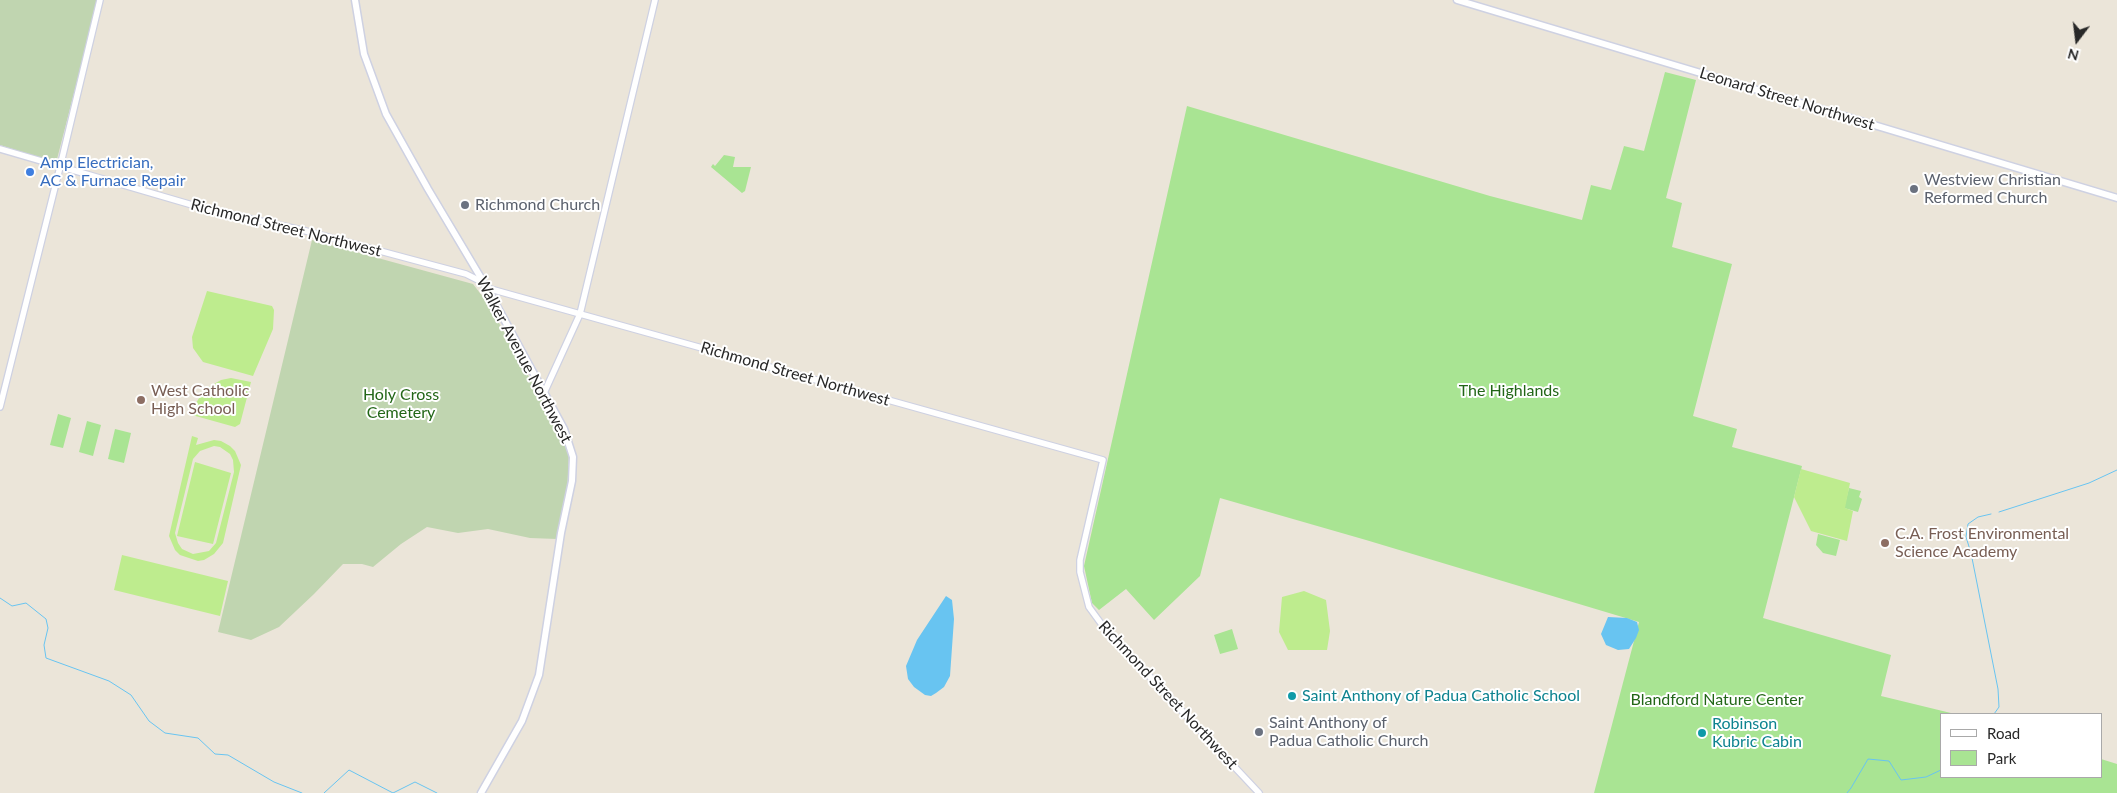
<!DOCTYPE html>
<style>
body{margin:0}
#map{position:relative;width:2117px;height:793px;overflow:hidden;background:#ebe5d9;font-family:Lato,sans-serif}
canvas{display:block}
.legend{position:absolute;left:1940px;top:713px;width:162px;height:65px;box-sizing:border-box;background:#fff;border:1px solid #a9a9a9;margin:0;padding:6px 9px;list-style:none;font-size:15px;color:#282828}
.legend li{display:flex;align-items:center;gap:10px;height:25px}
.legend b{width:25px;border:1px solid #a9a9a9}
.north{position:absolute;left:2052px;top:15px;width:50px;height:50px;-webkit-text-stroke:4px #fff;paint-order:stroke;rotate:195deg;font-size:14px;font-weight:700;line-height:20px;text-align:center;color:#282828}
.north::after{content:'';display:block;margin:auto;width:18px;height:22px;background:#282828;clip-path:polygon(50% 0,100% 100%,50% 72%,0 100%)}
</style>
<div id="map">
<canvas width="2117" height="793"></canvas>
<ul class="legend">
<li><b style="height:6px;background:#fff"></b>Road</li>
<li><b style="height:14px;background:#a9e493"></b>Park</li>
</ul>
<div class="north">N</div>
</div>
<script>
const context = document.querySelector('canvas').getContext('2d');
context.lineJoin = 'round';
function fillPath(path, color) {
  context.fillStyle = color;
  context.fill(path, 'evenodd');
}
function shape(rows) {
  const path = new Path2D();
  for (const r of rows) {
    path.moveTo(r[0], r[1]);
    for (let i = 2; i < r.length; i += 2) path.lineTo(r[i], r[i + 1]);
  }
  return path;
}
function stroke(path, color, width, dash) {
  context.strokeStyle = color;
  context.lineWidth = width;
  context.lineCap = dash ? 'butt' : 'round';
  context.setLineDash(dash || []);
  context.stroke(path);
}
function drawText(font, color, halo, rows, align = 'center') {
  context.font = font + ' Lato,sans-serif';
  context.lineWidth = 4;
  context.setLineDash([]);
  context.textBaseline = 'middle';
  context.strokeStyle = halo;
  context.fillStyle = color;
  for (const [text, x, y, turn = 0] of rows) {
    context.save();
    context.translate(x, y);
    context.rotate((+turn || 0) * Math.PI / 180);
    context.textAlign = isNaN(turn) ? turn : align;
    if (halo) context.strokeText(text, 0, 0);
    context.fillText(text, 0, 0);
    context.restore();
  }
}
fillPath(shape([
 [1665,72,1696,80,1666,198,1682,203,1672,247,1732,264,1693,416,1737,429,1732,447,1802,466,1763,618,1891,655,1881,696,1955,714,1941,714,1941,777,2101,777,2101,759,2117,764,2117,793,1594,793,1639,622,1366,540,1220,498,1200,576,1154,620,1126,589,1099,610,1092,603,1084,566,1187,106,1490,196,1582,220,1591,185,1611,190,1624,146,1644,151],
 [724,155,735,157,733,167,751,167,745,191,742,193,711,167,713,164,715,166],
 [58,414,71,418,63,448,50,445],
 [87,421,101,425,93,456,79,452],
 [115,429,131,433,124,463,108,459],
 [1849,488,1861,491,1859,497,1862,499,1858,512,1844,508],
 [1818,534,1840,540,1836,556,1823,553,1816,545],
 [1232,629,1238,649,1220,654,1214,635]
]), '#a9e493');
fillPath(shape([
 [0,0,98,0,56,163,0,145],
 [312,240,473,284,489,305,564,440,569,454,567,495,557,539,530,538,488,529,458,533,427,527,401,544,373,567,362,564,343,564,314,594,279,627,251,640,218,632]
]), '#c0d5b0');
fillPath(shape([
 [207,291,272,306,274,310,273,329,253,376,203,362,193,348,192,337],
 [231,378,251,382,240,424,235,427,192,415,194,406,205,389,221,380],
 [192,436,198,438,196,445,214,440,221,441,230,446,235,451,241,465,223,543,214,554,204,560,198,561,180,555,175,550,169,536],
 [214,446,220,447,230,454,233,460,234,472,216,543,209,551,193,554,182,549,178,543,175,533,193,459,200,451],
 [195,462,231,473,213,544,177,536],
 [1801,469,1850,483,1845,508,1853,511,1847,541,1811,531,1794,497],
 [122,555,228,581,220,616,114,590],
 [1304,591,1326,600,1330,631,1327,650,1288,650,1279,632,1282,597]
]), '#beec8e');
fillPath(shape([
 [946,596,952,600,954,619,950,676,944,687,936,693,931,696,925,695,914,687,908,679,906,666,917,640],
 [1608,617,1627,618,1637,622,1639,630,1636,638,1629,649,1618,650,1606,645,1601,634]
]), '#68c4f1');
stroke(shape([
 [1999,512,2089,483,2117,470],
 [1991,514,1978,517,1968,524,1966,537,1971,553,1998,689,1999,707,1994,714],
 [0,598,12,606,26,603,46,619,48,628,44,645,46,658,109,681,131,695,149,721,165,733,198,738,215,754,228,755,274,782,302,793],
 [324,793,349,770,393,793],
 [393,793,415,782,437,793],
 [1847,793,1851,788,1868,759,1889,761,1901,780,1926,777,1941,770]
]), '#68c4f1', 1);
const tertiary = shape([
 [0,149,206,209,306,231,395,255,466,274,484,283],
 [487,288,1103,460,1080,560,1080,572,1089,607,1105,629,1259,793],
 [544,393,580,314,655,0],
 [0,407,60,167,100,0]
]);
const secondary = shape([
 [355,0,364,54,386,114,428,189,487,288,564,429,573,457,572,481,561,533,539,675,522,721,481,793],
 [1457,0,2117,198]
]);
stroke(tertiary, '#ced1e2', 8);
stroke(secondary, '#ced1e2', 9);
stroke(tertiary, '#fff', 5.5);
stroke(secondary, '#fff', 6);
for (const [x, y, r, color] of [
 [30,172,5,"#3f7fe0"],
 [1914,189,5,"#6b7280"],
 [465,205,5,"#6b7280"],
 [141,400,5,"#8d6e63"],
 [1885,543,5,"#8d6e63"],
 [1292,696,5,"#0f9aa8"],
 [1259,732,5,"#6b7280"],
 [1702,733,5,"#0f9aa8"]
]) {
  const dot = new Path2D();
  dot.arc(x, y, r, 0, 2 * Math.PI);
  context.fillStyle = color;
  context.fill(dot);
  stroke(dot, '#fff', 2);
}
drawText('16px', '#282828', '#fff', [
 ["Leonard Street Northwest",1787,99,17],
 ["Richmond Street Northwest",286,228,14],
 ["Walker Avenue Northwest",524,360,62],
 ["Richmond Street Northwest",795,374,16],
 ["Richmond Street Northwest",1168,695,47]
]);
drawText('16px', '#366cbe', '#fff', [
 ["Amp Electrician,",40,163],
 ["AC & Furnace Repair",40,181]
], 'left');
drawText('16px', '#5b616d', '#fff', [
 ["Westview Christian",1924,180],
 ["Reformed Church",1924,198],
 ["Richmond Church",475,205],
 ["Saint Anthony of",1269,723],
 ["Padua Catholic Church",1269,741]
], 'left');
drawText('16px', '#785e54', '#fff', [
 ["West Catholic",151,391],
 ["High School",151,409],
 ["C.A. Frost Environmental",1895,534],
 ["Science Academy",1895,552]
], 'left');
drawText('16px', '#226617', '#fff', [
 ["The Highlands",1509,391],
 ["Holy Cross",401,395],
 ["Cemetery",401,413],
 ["Blandford Nature Center",1717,700]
]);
drawText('16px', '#0d838f', '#fff', [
 ["Saint Anthony of Padua Catholic School",1302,696],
 ["Robinson",1712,724],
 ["Kubric Cabin",1712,742]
], 'left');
</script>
